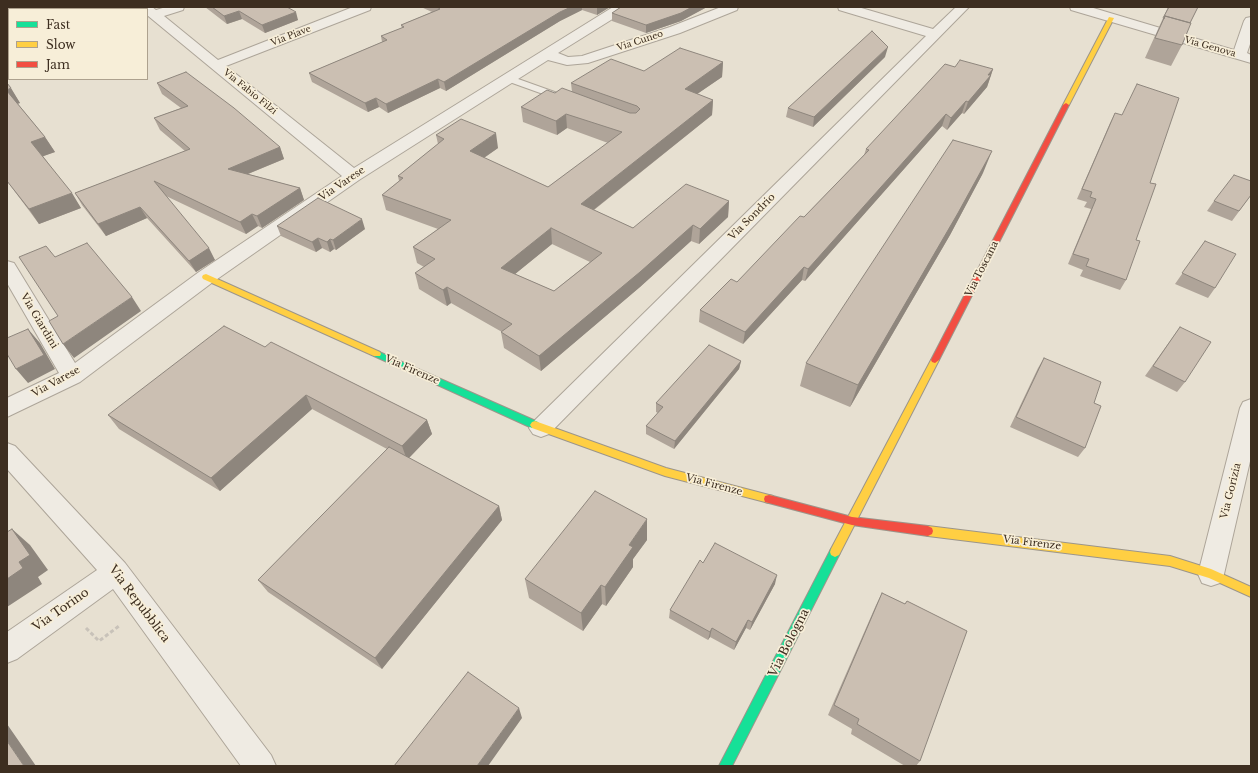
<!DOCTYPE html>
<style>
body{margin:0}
#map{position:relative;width:1258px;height:773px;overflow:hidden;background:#e7e0d1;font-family:"Libre Baskerville",serif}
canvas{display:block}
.frame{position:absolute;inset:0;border:8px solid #3d2e20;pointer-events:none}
.legend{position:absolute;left:8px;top:8px;width:140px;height:72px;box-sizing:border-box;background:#f7eed8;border:1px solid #ada18e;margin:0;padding:5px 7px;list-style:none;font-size:12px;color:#3d2e20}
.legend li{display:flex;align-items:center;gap:8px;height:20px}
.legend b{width:20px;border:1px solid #ada18e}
</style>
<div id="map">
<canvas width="1258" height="773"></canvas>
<div class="frame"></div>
<ul class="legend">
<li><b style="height:5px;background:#16e098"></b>Fast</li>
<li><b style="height:5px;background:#ffcf43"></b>Slow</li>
<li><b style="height:5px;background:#f24e42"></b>Jam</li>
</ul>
</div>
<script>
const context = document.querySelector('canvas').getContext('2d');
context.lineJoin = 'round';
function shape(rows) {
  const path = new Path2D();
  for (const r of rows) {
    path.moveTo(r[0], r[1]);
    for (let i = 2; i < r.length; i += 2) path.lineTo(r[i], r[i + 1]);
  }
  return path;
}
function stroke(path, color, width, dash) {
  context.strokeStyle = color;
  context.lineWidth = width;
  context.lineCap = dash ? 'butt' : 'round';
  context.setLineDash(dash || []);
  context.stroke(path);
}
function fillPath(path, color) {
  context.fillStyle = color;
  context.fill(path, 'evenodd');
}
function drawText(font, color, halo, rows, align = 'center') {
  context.font = font + ' "Libre Baskerville",serif';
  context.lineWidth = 3.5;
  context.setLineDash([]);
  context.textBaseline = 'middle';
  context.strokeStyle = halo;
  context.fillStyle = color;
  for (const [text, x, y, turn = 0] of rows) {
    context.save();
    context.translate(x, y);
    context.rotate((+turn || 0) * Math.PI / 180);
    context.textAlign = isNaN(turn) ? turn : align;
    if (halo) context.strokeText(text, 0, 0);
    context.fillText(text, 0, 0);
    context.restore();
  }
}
const lane = shape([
 [507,75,563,95,564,97,563,99,557,99,504,80,503,78,507,75]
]);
const street = shape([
 [142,7,152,7,156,10,166,7,184,7,183,10,164,16,218,60,353,7,371,7,370,10,226,66,354,168,613,7,628,7,627,10,558,53,568,57,582,56,670,27,721,7,738,7,737,10,680,33,588,63,567,65,548,60,359,180,213,282,80,382,7,417,7,398,59,373,7,283,7,261,14,263,75,363,199,272,342,176,147,15,147,9,141,9,142,7],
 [838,7,858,7,933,29,956,7,969,7,549,434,541,437,533,434,529,428,533,422,926,36,839,10,838,7],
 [1070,7,1090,7,1234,50,1244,21,1246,18,1251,17,1251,41,1247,53,1251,55,1251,63,1071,10,1070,7],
 [1251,399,1251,457,1224,574,1220,583,1211,586,1202,583,1198,574,1240,408,1243,402,1251,399],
 [7,443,15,446,125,563,271,755,276,766,241,766,113,589,17,659,7,663,7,632,97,570,7,469,7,443]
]);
const fast = shape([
 [377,351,538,422,540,425,538,428,532,428,374,356,373,354,374,352,377,351],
 [835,547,839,549,840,552,839,555,732,766,719,766,831,549,835,547]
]);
const slow = shape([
 [1109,17,1114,18,1069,105,1064,106,1063,105,1109,17],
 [206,274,380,352,381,354,380,356,374,356,203,279,202,277,203,275,206,274],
 [935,357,939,360,839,555,835,557,831,555,830,552,831,549,931,360,935,357],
 [535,421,666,468,769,495,773,496,774,499,773,502,769,503,665,476,532,428,530,425,532,422,535,421],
 [928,526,1170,556,1211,569,1251,587,1251,597,1209,578,1170,566,928,536,924,534,923,531,924,528,928,526]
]);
const jam = shape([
 [1066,103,1069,105,939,360,935,363,932,362,931,360,1063,105,1066,103],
 [769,495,852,517,928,526,932,528,933,531,932,534,928,536,852,525,765,502,764,499,765,496,769,495]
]);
stroke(lane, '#ada599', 2);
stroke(street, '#ada599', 2);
stroke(fast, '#9c958a', 2);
stroke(slow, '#9c958a', 2);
stroke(jam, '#9c958a', 2);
stroke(shape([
 [86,628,99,641,119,626]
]), '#c8c2b9', 3, [4, 2.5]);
fillPath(lane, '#efebe3');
fillPath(street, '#efebe3');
fillPath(fast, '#16e098');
fillPath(slow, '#ffcf43');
fillPath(jam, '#f24e42');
fillPath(shape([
 [205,7,287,7,298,20,265,33,242,19,227,24],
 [421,7,610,7,597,15,582,10,560,21,446,91,440,88,388,113,379,107,368,112,312,82,309,73,382,42,381,36,402,28,401,25,432,12],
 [621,7,707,7,681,21,646,33,612,21,612,13],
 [1168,7,1198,7,1190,23,1182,45,1171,66,1145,58],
 [885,57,813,127,786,117,788,108],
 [723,62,722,77,697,94,713,100,712,115,594,210,633,228,729,201,728,217,699,244,691,241,640,287,541,371,504,348,501,332,502,332,451,303,447,306,419,289,415,273,424,267,417,263,413,247,438,229,386,210,382,195,399,181,398,176,438,144,436,135,498,148,484,158,548,187,608,143,567,128,557,135,523,122,521,107,555,93,572,92,571,83,644,71],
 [552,244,590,262,554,291,515,274],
 [993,69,987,87,964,114,962,113,947,130,942,126,805,281,802,280,743,344,699,322,700,310,737,282,804,217,864,155,866,149],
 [7,83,20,103,18,104,45,137,55,152,43,156,81,208,39,224,7,181],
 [157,83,280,147,284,159,248,174,300,188,304,200,262,228,258,226,246,234,166,196,215,260,196,272,147,218,106,236,82,205,75,193,185,151,160,130,154,118,181,108,162,94],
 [1115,113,1150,183,1136,240,1126,280,1120,290,1080,276,1083,270,1068,264,1091,209,1084,207,1087,202,1077,199,1110,123],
 [983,173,950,235,850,407,800,386,806,363],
 [1251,195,1232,221,1207,211,1214,201],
 [277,226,365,229,336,250,334,249,330,252,322,248,316,252,281,236],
 [1205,241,1215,288,1208,298,1175,284],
 [1180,327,1185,382,1177,392,1145,376],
 [265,347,427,420,432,434,409,458,499,506,502,520,382,669,268,592,258,580,387,449,312,409,220,491,119,429,108,415],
 [1044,358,1094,403,1085,448,1078,457,1010,427,1038,368],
 [741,361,739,369,674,449,646,434,646,426,658,413,656,412,656,403],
 [647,540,633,559,633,567,606,606,602,604,583,631,529,598,525,579],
 [703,563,775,584,750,630,746,628,734,650,710,637,708,640,669,618,670,610],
 [882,593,905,604,907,601,920,761,916,766,905,766,851,734,852,729,828,715,876,605]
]), '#afa499');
fillPath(shape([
 [88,7,113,7,112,9,81,9],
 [571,7,582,7,582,10,560,21,446,91,444,82,560,12],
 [597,7,610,7,597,15],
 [692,7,707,7,681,21,646,33,646,25],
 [239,11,242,19,227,24,224,16],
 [296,12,298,20,265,33,262,25],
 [888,47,885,57,813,127,814,117],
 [723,62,722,77,684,103,685,89],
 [993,69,987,87,964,114,968,102,988,75],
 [438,79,440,88,388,113,386,104],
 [11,88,20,103,15,104,7,91,7,90],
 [376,98,379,107,368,112,365,103],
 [713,100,712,115,582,219,581,204],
 [966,101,962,113,947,130,951,118],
 [566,114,567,128,557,135,556,121],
 [946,114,942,126,805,281,808,269],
 [496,133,498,148,472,166,470,151],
 [45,137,55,152,41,157,31,142],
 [280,147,284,159,233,180,228,169],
 [992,151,983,173,950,235,850,407,858,385],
 [300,188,304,200,262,228,257,216],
 [72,193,81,208,39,224,29,209],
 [729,201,728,217,699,244,700,229],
 [140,207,147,218,106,236,98,224],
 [252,214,258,226,246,234,240,222],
 [362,219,365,229,336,250,333,240],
 [693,225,691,241,640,287,541,371,539,356],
 [551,228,552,244,504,283,501,268],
 [318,238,322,248,316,252,312,242],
 [330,239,334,249,330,252,327,242],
 [209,248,215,260,196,272,189,261],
 [804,267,802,280,743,344,745,332],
 [447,287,451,303,447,306,443,290],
 [132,297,141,311,74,358,63,344],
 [28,329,40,343,55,369,28,383,16,369],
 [741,361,739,369,674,449,675,441],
 [306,395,312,409,220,491,211,478],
 [427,420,432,434,407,460,402,446],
 [499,506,502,520,382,669,375,658],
 [647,519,647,540,633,559,633,567,606,606,605,587,629,545],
 [12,529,30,545,48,570,38,577,42,584,7,607,7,579,19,562],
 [777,575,775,584,750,630,752,622],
 [601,585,602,604,583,631,581,613],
 [748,620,746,628,734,650,736,642],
 [712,628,710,637,708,640,710,632],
 [519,708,522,718,488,766,477,766],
 [7,724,36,766,24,766,7,741]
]), '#8e867d');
const building = shape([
 [40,7,88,7,81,9,41,9,40,7],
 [212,7,287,7,296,12,262,25,239,11,224,16,212,7],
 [437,7,571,7,560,12,444,82,438,79,386,104,376,98,365,103,309,73,387,40,381,36,404,27,401,25,440,9,437,7],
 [621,7,692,7,681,13,646,25,612,13,621,7],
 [1169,7,1198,7,1190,23,1165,16,1164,19,1163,18,1169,7],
 [1165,16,1191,23,1182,45,1155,38,1165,16],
 [872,31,888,47,814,117,788,108,872,31],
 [680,48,723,62,685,89,713,100,581,204,633,228,686,184,729,201,700,229,693,225,640,272,539,356,501,332,512,324,447,287,443,290,415,273,435,259,413,247,451,220,382,195,403,178,398,176,444,139,436,135,461,119,496,133,470,151,548,187,622,132,566,114,556,121,521,107,547,90,555,93,562,88,630,113,636,113,640,109,637,106,571,83,611,59,644,71,680,48],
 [551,228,602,253,554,291,501,268,551,228],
 [960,60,993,69,988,75,991,75,968,102,966,101,951,118,946,114,808,269,804,267,745,332,700,310,731,279,737,282,800,216,804,217,869,150,866,149,945,64,955,67,960,60],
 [186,72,234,108,280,147,228,169,300,188,257,216,252,214,240,222,154,181,209,248,189,261,140,207,98,224,75,193,190,149,154,118,188,106,157,83,186,72],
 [7,83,11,88,7,90,7,83],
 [1137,84,1179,98,1150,183,1156,184,1136,240,1140,241,1126,280,1086,266,1089,259,1073,254,1096,199,1090,197,1092,192,1082,189,1115,113,1122,115,1137,84],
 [7,91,45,137,31,142,72,193,29,209,7,181,7,91],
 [953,140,992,151,958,213,858,385,806,363,953,140],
 [1234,175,1251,181,1251,195,1239,211,1214,201,1234,175],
 [318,198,362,219,333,240,330,239,327,242,318,238,312,242,277,226,318,198],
 [1205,241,1236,254,1215,288,1182,273,1205,241],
 [87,243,132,297,63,344,49,321,58,316,19,257,46,246,55,257,87,243],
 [224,326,265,347,271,342,427,420,402,446,306,395,211,478,108,415,224,326],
 [1180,327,1211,342,1185,382,1153,366,1180,327],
 [28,329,44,355,16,369,7,354,7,338,28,329],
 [709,345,741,361,675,441,646,426,663,407,656,403,709,345],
 [1044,358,1101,382,1094,403,1101,406,1085,448,1016,417,1044,358],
 [389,447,499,506,375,658,258,580,389,447],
 [595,491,647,519,629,545,633,547,605,587,601,585,581,613,525,579,595,491],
 [12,529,30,555,19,562,23,568,7,579,7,532,12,529],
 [715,543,777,575,752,622,748,620,736,642,712,628,710,632,670,610,700,560,703,563,715,543],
 [882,593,905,604,907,601,967,631,920,761,857,724,859,719,834,705,882,593],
 [468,672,519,708,477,766,394,766,468,672],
 [7,741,24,766,7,766,7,741]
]);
fillPath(building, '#cbbfb2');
stroke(building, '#8e867d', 1);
drawText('9px', '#3d2e20', '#f7eed8', [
 ["Via Piave",291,36,-21],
 ["Via Cuneo",640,41,-18],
 ["Via Genova",1210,47,16],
 ["Via Fabio Filzi",250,92,39]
]);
drawText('10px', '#3d2e20', '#f7eed8', [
 ["Via Varese",342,184,-34],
 ["Via Sondrio",752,217,-45],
 ["Via Toscana",982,269,-63],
 ["Via Giardini",39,321,59],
 ["Via Firenze",412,370,24],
 ["Via Varese",56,382,-29],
 ["Via Firenze",714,485,15],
 ["Via Gorizia",1231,491,-76],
 ["Via Firenze",1032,543,7]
]);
drawText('12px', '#3d2e20', '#f7eed8', [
 ["Via Repubblica",139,604,53],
 ["Via Torino",61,610,-35],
 ["Via Bologna",789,643,-63]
]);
</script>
